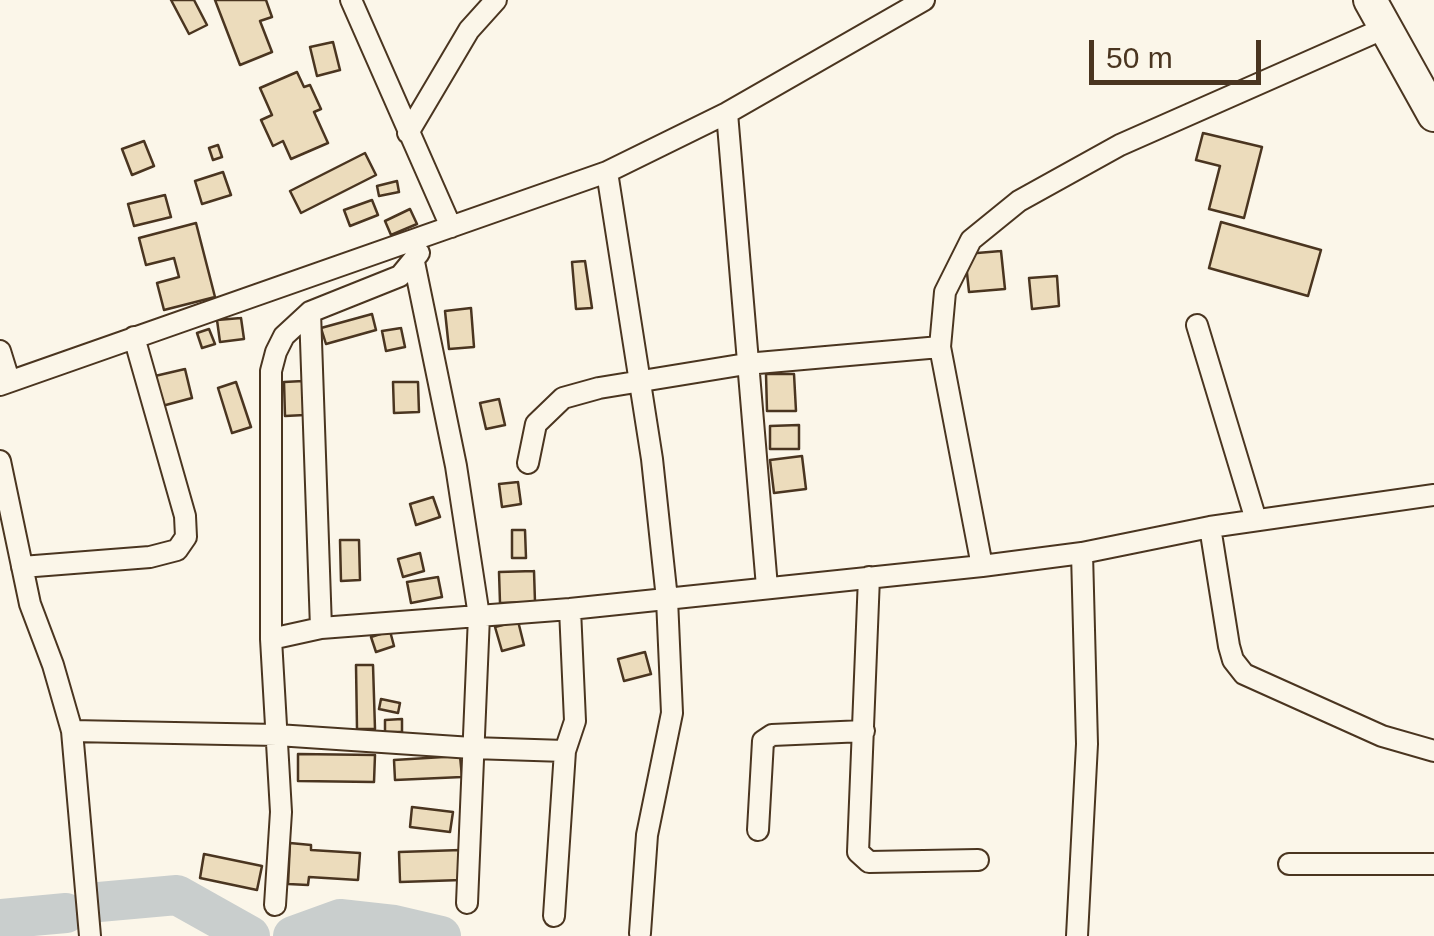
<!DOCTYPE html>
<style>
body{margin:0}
#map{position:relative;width:1434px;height:936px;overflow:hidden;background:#fbf6e9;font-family:Arial,sans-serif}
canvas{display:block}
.scale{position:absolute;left:1089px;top:40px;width:172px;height:45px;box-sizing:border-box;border:5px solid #4a3520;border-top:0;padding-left:12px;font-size:30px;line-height:35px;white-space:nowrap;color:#4a3520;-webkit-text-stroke:8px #fbf6e9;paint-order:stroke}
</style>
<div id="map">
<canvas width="1434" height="936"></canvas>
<div class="scale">50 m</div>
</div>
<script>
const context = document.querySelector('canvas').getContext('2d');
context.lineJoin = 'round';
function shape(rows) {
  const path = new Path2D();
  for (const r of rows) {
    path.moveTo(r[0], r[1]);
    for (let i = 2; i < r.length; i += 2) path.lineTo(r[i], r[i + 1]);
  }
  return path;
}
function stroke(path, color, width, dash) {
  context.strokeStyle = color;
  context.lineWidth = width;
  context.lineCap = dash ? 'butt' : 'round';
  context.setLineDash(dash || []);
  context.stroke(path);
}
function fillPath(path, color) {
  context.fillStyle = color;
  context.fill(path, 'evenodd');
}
stroke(shape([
 [99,902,177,895,250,936],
 [0,919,66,913],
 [293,936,340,919,394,925,441,936]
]), '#c9cecd', 40);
const building = shape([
 [171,0,194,0,207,25,189,34,171,0],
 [215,0,266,0,272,17,260,21,272,52,240,65,215,0],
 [333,42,340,70,317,76,310,47,333,42],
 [297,72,304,87,310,85,321,109,314,112,328,143,291,159,283,141,273,146,261,120,272,115,260,88,297,72],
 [1203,133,1262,147,1244,218,1209,209,1220,166,1196,160,1203,133],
 [144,141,154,166,132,175,122,149,144,141],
 [218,145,222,157,213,160,209,148,218,145],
 [365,153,376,175,301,213,290,191,365,153],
 [223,172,231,195,202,204,195,181,223,172],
 [397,181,399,192,379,196,377,186,397,181],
 [165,195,171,217,134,226,128,204,165,195],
 [372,200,378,215,350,226,344,210,372,200],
 [410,209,417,224,391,235,385,221,410,209],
 [1221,222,1321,250,1308,296,1209,268,1221,222],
 [196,223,215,297,164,310,157,283,179,277,174,258,146,265,139,238,196,223],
 [1001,251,1005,289,969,292,965,254,1001,251],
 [585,261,592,308,576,309,572,262,585,261],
 [1057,276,1059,306,1032,309,1029,278,1057,276],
 [471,308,474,347,449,349,445,311,471,308],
 [372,314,376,330,326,344,321,328,372,314],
 [241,318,244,339,220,342,217,320,241,318],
 [401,328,405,347,386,351,382,331,401,328],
 [209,329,215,344,202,348,197,333,209,329],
 [185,369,192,398,162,406,155,376,185,369],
 [766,374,794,374,796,411,767,411,766,374],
 [303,381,305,415,285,416,284,382,303,381],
 [236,382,251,427,232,433,218,388,236,382],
 [393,382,418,382,419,412,394,413,393,382],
 [499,399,505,425,486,429,480,403,499,399],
 [799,425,799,449,770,449,770,426,799,425],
 [802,456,806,489,774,493,770,460,802,456],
 [518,482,521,504,502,507,499,484,518,482],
 [433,497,440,517,416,525,410,504,433,497],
 [512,530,525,530,526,558,512,558,512,530],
 [340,540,359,540,360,580,341,581,340,540],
 [420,553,424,571,403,577,398,559,420,553],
 [534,571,535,602,500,603,499,572,534,571],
 [438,577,442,597,411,603,407,582,438,577],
 [518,621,524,645,502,651,495,627,518,621],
 [390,631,394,646,376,652,371,637,390,631],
 [645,652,651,674,624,681,618,659,645,652],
 [356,665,373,665,375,729,357,729,356,665],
 [381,699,400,703,398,713,379,709,381,699],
 [402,719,402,732,385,732,385,720,402,719],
 [298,754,375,755,374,782,298,781,298,754],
 [460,756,462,777,395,780,394,760,460,756],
 [412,807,453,812,450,832,410,827,412,807],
 [290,843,311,845,311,850,360,853,358,880,309,877,308,885,288,884,290,843],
 [461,850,462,880,400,882,399,852,461,850],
 [204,854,262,866,257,890,200,878,204,854]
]);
fillPath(building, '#ecdcbc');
stroke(building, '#4a3520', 2.5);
const street = shape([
 [351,0,451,227],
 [727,113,767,587],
 [408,133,469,30,496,0],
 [607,172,652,459,667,599,672,713,647,835,640,933],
 [414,262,456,466,479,616,467,903],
 [310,312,321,628],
 [1197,325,1256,520],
 [0,351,9,380],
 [0,385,607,172,727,113,924,0],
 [0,461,30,604,53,665,72,731,90,936],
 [528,463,536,424,563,398,599,388,746,364,940,347],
 [1210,527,1229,646,1233,660,1244,674,1382,736,1434,751],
 [982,566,940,347,945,292,971,240,1019,201,1120,145,1385,28],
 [22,567,150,557,177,550,186,537,185,516,134,337],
 [869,577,858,852,869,862,978,860],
 [271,639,271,371,276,352,284,336,310,312,400,276,419,253],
 [72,731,277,735,472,748,565,751],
 [758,830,763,741,772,735,864,731],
 [1289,864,1434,864],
 [275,905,281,812,271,639,321,628,570,609,982,566,1082,553,1210,527,1434,495],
 [554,916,565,751,575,721,570,609],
 [1077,936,1087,744,1082,553]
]);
const primary = shape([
 [1370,0,1434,115]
]);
stroke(street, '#4a3520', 24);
stroke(primary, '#4a3520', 36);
stroke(street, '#fbf6e9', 20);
stroke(primary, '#fbf6e9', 32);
</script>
